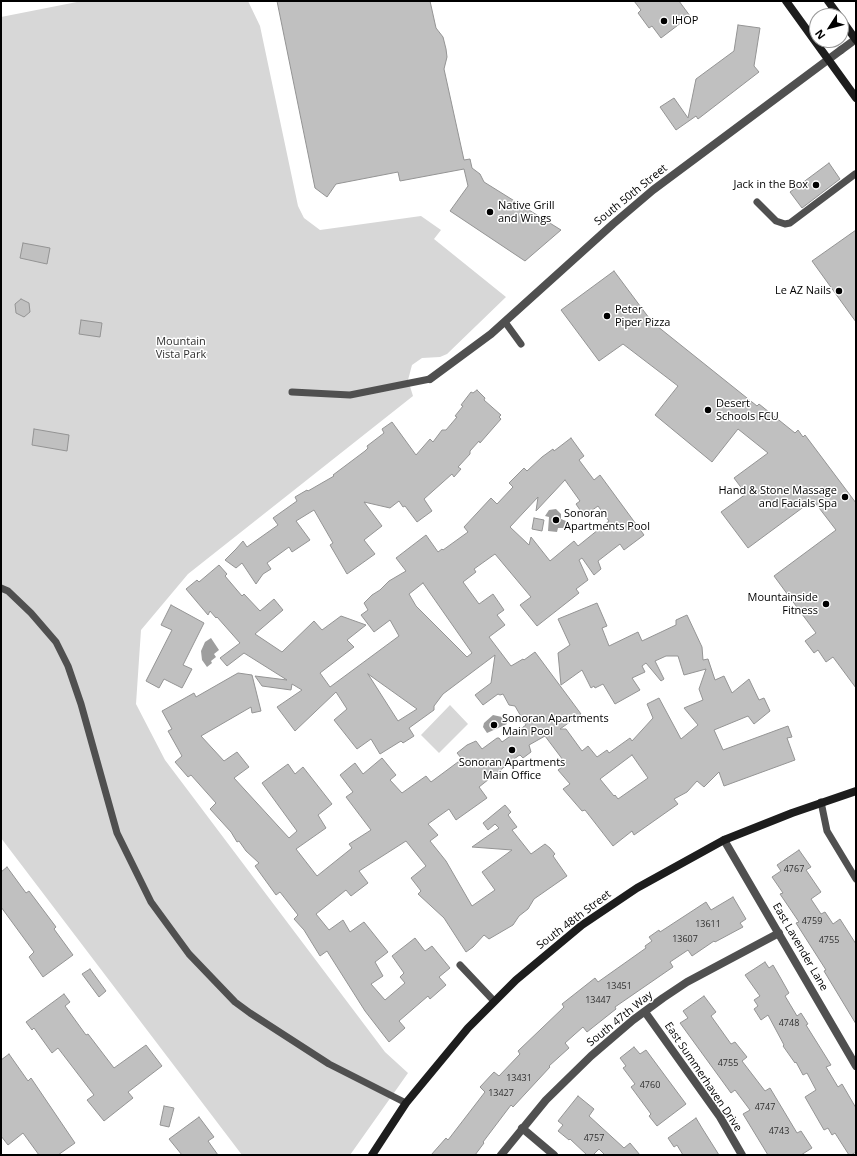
<!DOCTYPE html>
<style>
body{margin:0}
#map{position:relative;width:857px;height:1156px;overflow:hidden;background:#fff;font-family:"Open Sans",sans-serif}
canvas{display:block}
.frame{position:absolute;inset:0;border:2px solid #000;pointer-events:none}
.north{position:absolute;left:809px;top:8px;width:40px;height:40px;box-sizing:border-box;background:#fff;border:1px solid #999;border-radius:50%;rotate:234deg;font-size:11px;font-weight:700;line-height:16px;text-align:center;color:#000}
.north::after{content:'';display:block;margin:auto;width:14px;height:18px;background:#000;clip-path:polygon(50% 0,100% 100%,50% 72%,0 100%)}
</style>
<div id="map">
<canvas width="857" height="1156"></canvas>
<div class="frame"></div>
<div class="north">N</div>
</div>
<script>
const context = document.querySelector('canvas').getContext('2d');
context.lineJoin = 'round';
function fillPath(path, color) {
  context.fillStyle = color;
  context.fill(path, 'evenodd');
}
function shape(rows) {
  const path = new Path2D();
  for (const r of rows) {
    path.moveTo(r[0], r[1]);
    for (let i = 2; i < r.length; i += 2) path.lineTo(r[i], r[i + 1]);
  }
  return path;
}
function stroke(path, color, width, dash) {
  context.strokeStyle = color;
  context.lineWidth = width;
  context.lineCap = dash ? 'butt' : 'round';
  context.setLineDash(dash || []);
  context.stroke(path);
}
function drawText(font, color, halo, rows, align = 'center') {
  context.font = font + ' "Open Sans",sans-serif';
  context.lineWidth = 3;
  context.setLineDash([]);
  context.textBaseline = 'middle';
  context.strokeStyle = halo;
  context.fillStyle = color;
  for (const [text, x, y, turn = 0] of rows) {
    context.save();
    context.translate(x, y);
    context.rotate((+turn || 0) * Math.PI / 180);
    context.textAlign = isNaN(turn) ? turn : align;
    if (halo) context.strokeText(text, 0, 0);
    context.fillText(text, 0, 0);
    context.restore();
  }
}
fillPath(shape([
 [82,1,248,1,260,26,298,206,304,218,320,230,421,216,441,230,434,239,506,297,447,354,440,357,422,358,412,365,408,380,413,396,188,574,141,630,136,704,165,760,385,1052,408,1073,350,1155,242,1155,1,838,1,17],
 [450,705,468,724,439,753,421,735]
]), '#d7d7d7');
fillPath(shape([
 [556,509,561,514,561,519,566,521,565,528,558,528,557,532,548,531,549,517,545,516,549,510],
 [211,638,219,650,214,654,216,657,211,661,212,663,207,667,202,660,201,651,205,642],
 [493,715,502,717,507,724,487,733,483,727,484,723]
]), '#9e9e9e');
const building = shape([
 [277,1,430,1,436,28,443,37,446,49,447,57,444,69,464,160,470,159,472,168,480,174,484,182,561,230,525,261,450,211,468,186,464,169,400,181,398,172,336,184,327,197,315,188,277,1],
 [634,1,679,1,690,16,661,38,652,26,649,28,638,13,641,10,634,1],
 [738,25,760,28,754,66,759,72,698,119,696,116,676,130,660,107,674,98,688,118,696,79,734,51,738,25],
 [829,163,840,179,802,208,790,192,829,163],
 [856,230,856,322,812,261,856,230],
 [23,243,50,248,47,264,20,258,23,243],
 [614,271,652,322,757,406,759,404,795,433,798,430,803,437,805,435,856,503,856,688,833,657,826,662,818,650,814,653,805,641,816,633,774,576,836,530,813,500,748,548,721,512,746,494,734,478,768,453,738,429,712,462,655,415,678,386,623,344,599,361,561,310,614,271],
 [21,299,29,303,30,312,24,317,16,313,15,304,21,299],
 [81,320,102,323,100,337,79,334,81,320],
 [477,390,485,398,484,400,501,415,499,417,501,419,480,443,479,441,470,451,470,454,458,467,461,469,454,477,452,474,424,499,432,511,417,522,405,506,403,507,399,501,390,508,364,502,382,526,364,540,375,554,347,574,330,545,333,543,314,510,296,521,310,540,292,552,289,547,267,563,271,569,263,574,256,584,242,563,236,568,225,560,236,549,243,541,247,547,278,525,273,518,297,501,295,497,307,490,308,491,334,476,333,475,365,451,368,448,367,446,384,433,382,429,392,422,416,455,430,439,433,442,442,430,446,430,457,417,455,416,463,406,461,405,471,392,473,393,477,390],
 [34,429,69,435,67,451,32,445,34,429],
 [571,438,584,456,579,460,594,480,600,475,644,535,624,550,620,544,598,561,601,569,594,575,582,558,579,560,588,580,576,589,579,593,537,626,520,605,531,597,495,554,474,569,476,572,463,582,479,604,493,594,504,610,497,615,505,625,489,637,511,666,523,659,524,660,535,652,581,714,560,729,566,729,582,751,588,746,597,757,607,750,609,753,630,738,632,741,653,718,647,704,659,698,681,739,698,725,684,708,703,700,699,689,706,669,684,675,678,656,666,656,655,661,664,679,661,681,646,663,642,666,645,672,632,678,640,690,615,704,603,684,595,688,594,686,591,688,582,670,561,685,558,653,570,645,558,619,597,603,607,626,602,628,609,646,638,632,642,641,676,625,676,620,687,615,702,647,703,660,708,659,715,680,724,676,732,693,749,679,759,700,764,698,770,711,754,724,748,716,714,730,723,750,788,726,792,737,787,738,795,760,724,786,719,772,704,787,697,781,687,792,674,799,678,804,634,835,632,831,613,846,585,810,582,811,563,789,570,784,558,770,566,764,545,736,529,745,531,752,523,758,520,755,518,756,479,787,487,798,456,820,449,809,428,824,438,835,430,841,446,861,472,906,495,890,482,872,512,850,472,847,499,828,495,824,488,830,483,823,505,805,511,812,508,815,517,827,512,830,531,854,545,844,550,848,555,854,553,856,567,876,534,899,528,909,519,916,513,925,489,939,484,935,473,947,466,952,444,918,418,894,421,891,411,878,426,866,406,841,359,871,368,883,351,896,346,890,316,914,329,930,343,920,350,932,364,922,388,952,375,962,383,976,371,984,385,1000,405,983,400,977,404,973,392,956,415,938,425,951,432,946,450,968,439,977,446,985,430,999,428,996,399,1021,405,1028,389,1042,365,1011,327,951,320,956,304,930,294,919,298,915,280,892,276,895,255,866,259,863,246,851,239,841,237,842,231,832,210,809,216,803,191,775,188,777,175,762,182,756,168,731,172,729,162,711,194,693,196,697,238,673,252,675,261,711,252,713,251,707,201,736,224,761,237,752,249,767,234,778,289,838,297,831,262,783,288,764,295,774,303,767,332,804,318,815,326,828,296,849,317,876,352,848,349,844,371,830,346,797,353,792,340,775,355,763,363,774,382,758,396,775,390,780,402,793,426,776,431,782,462,759,457,753,467,745,476,741,482,749,497,738,499,738,502,742,526,725,515,706,509,705,503,694,500,695,498,694,483,705,475,695,491,683,495,655,443,694,434,706,434,710,409,728,414,736,403,743,401,741,380,754,371,739,357,749,334,720,347,709,336,692,295,731,277,707,302,690,292,684,291,690,262,686,255,676,287,680,244,653,227,666,220,658,240,643,217,617,216,618,210,611,208,615,186,589,197,580,199,582,219,565,227,574,225,576,242,596,244,594,260,611,274,599,283,610,255,634,282,652,314,621,322,630,341,616,366,625,347,640,354,647,320,673,330,687,399,636,390,620,374,632,361,615,368,610,364,603,372,595,380,590,389,581,406,571,396,558,426,535,438,552,442,549,443,550,468,532,464,527,491,498,497,504,513,487,509,483,524,468,527,471,542,457,553,449,554,451,571,438],
 [565,480,580,501,576,504,584,516,598,506,609,521,578,546,574,541,550,561,531,537,529,545,510,527,538,497,536,511,565,480],
 [423,583,472,653,467,657,416,606,409,594,423,583],
 [368,674,417,709,398,721,368,674],
 [632,755,648,778,618,799,615,795,614,796,600,779,632,755],
 [534,518,544,520,542,531,532,529,534,518],
 [171,605,204,623,183,665,192,669,182,688,164,679,159,688,146,681,172,630,161,625,171,605],
 [799,850,811,867,806,870,821,892,811,899,821,914,825,912,833,924,840,919,856,944,856,1024,824,971,826,970,796,923,799,922,780,894,783,893,772,877,781,871,777,865,799,850],
 [7,867,26,893,29,891,56,927,54,929,73,955,43,977,29,957,34,952,1,907,1,872,7,867],
 [733,897,746,919,740,923,743,927,715,942,714,941,692,956,688,950,670,962,673,967,615,1007,616,1009,587,1032,583,1027,565,1043,569,1048,549,1066,550,1067,513,1107,511,1105,483,1142,484,1143,475,1155,431,1155,446,1138,448,1140,485,1092,480,1087,494,1072,499,1076,520,1054,518,1051,564,1007,562,1004,595,978,598,982,646,948,645,946,652,941,649,937,659,930,660,932,706,902,711,910,733,897],
 [765,962,769,968,773,965,780,977,789,993,785,996,797,1016,801,1013,808,1024,806,1025,831,1065,826,1067,838,1087,842,1084,856,1108,856,1152,851,1155,849,1155,835,1133,832,1135,828,1128,824,1130,805,1097,816,1090,807,1073,803,1075,796,1062,795,1063,783,1046,784,1045,768,1015,761,1020,754,1009,758,1006,754,1000,760,996,745,975,765,962],
 [90,969,106,991,99,997,82,974,90,969],
 [64,994,70,1002,65,1006,86,1035,88,1034,114,1068,146,1045,162,1066,128,1092,133,1098,104,1121,87,1100,94,1095,58,1048,52,1053,34,1028,32,1030,26,1022,64,994],
 [704,996,716,1012,711,1016,731,1044,735,1042,747,1057,742,1061,765,1091,770,1088,797,1133,801,1131,812,1148,801,1155,768,1155,743,1114,750,1110,735,1090,731,1093,680,1023,688,1018,683,1011,704,996],
 [634,1047,640,1054,646,1050,686,1104,657,1126,649,1116,651,1114,631,1087,635,1084,623,1068,626,1066,620,1058,634,1047],
 [9,1054,28,1081,31,1078,75,1143,58,1155,39,1155,23,1133,8,1145,1,1136,1,1060,9,1054],
 [578,1096,594,1109,589,1116,624,1148,630,1143,640,1155,605,1155,599,1149,593,1155,587,1155,570,1139,569,1140,558,1131,563,1125,558,1121,578,1096],
 [164,1106,174,1108,169,1127,160,1125,164,1106],
 [199,1117,214,1137,208,1141,218,1155,182,1155,169,1139,199,1117],
 [696,1118,702,1128,719,1155,683,1155,677,1145,674,1147,668,1138,696,1118]
]);
fillPath(building, '#c0c0c0');
stroke(building, '#949494', 1);
stroke(shape([
 [757,202,776,221,785,224,790,223,855,174],
 [505,322,521,344],
 [292,392,350,395,430,379],
 [1,588,8,591,31,613,56,642,68,666,81,704,117,833,151,902,189,954,235,1002,250,1013,329,1064,406,1103],
 [821,802,827,831,856,879],
 [460,965,494,1001]
]), '#505050', 7);
stroke(shape([
 [430,379,491,334,613,224,653,190,841,50],
 [724,840,856,1066],
 [645,1012,720,1117,742,1155],
 [522,1128,554,1155],
 [501,1155,546,1100,591,1056,633,1020,663,998,687,982,779,933]
]), '#505050', 8);
stroke(shape([
 [841,50,856,39]
]), '#505050', 8);
stroke(shape([
 [786,1,856,98],
 [828,1,839,16],
 [841,19,856,40],
 [372,1155,406,1103,468,1028,516,980,582,925,637,888,724,840,792,813,856,791]
]), '#1d1d1d', 8);
for (const [x, y, r, color] of [
 [664,21,4,"#000"],
 [816,185,4,"#000"],
 [490,212,4,"#000"],
 [839,291,4,"#000"],
 [607,316,4,"#000"],
 [708,410,4,"#000"],
 [845,497,4,"#000"],
 [556,520,4,"#000"],
 [826,604,4,"#000"],
 [494,725,4,"#000"],
 [512,750,4,"#000"]
]) {
  const dot = new Path2D();
  dot.arc(x, y, r, 0, 2 * Math.PI);
  context.fillStyle = color;
  context.fill(dot);
  stroke(dot, '#fff', 1.5);
}
drawText('9px', '#303030', null, [
 ["4767",794,869],
 ["4759",812,921],
 ["13611",708,924],
 ["13607",685,939],
 ["4755",829,940],
 ["13451",619,986],
 ["13447",598,1000],
 ["4748",789,1023],
 ["4755",728,1063],
 ["13431",519,1078],
 ["4760",650,1085],
 ["13427",501,1093],
 ["4747",765,1107],
 ["4743",779,1131],
 ["4757",594,1138]
]);
drawText('11px', '#000', '#fff', [
 ["IHOP",672,21],
 ["Jack in the Box",808,185,"right"],
 ["Native Grill",498,206],
 ["and Wings",498,219],
 ["Le AZ Nails",831,291,"right"],
 ["Peter",615,310],
 ["Piper Pizza",615,323],
 ["Desert",716,404],
 ["Schools FCU",716,417],
 ["Hand & Stone Massage",837,491,"right"],
 ["and Facials Spa",837,504,"right"],
 ["Sonoran",564,514],
 ["Apartments Pool",564,527],
 ["Mountainside",818,598,"right"],
 ["Fitness",818,611,"right"],
 ["Sonoran Apartments",502,719],
 ["Main Pool",502,732],
 ["Sonoran Apartments",512,763,"center"],
 ["Main Office",512,776,"center"]
], 'left');
drawText('11px', '#000', '#fff', [
 ["South 50th Street",631,195,-39],
 ["South 48th Street",574,920,-37],
 ["East Lavender Lane",800,947,60],
 ["South 47th Way",620,1019,-39],
 ["East Summerhaven Drive",703,1077,56]
]);
drawText('11px', '#2e2e2e', '#fff', [
 ["Mountain",181,342],
 ["Vista Park",181,355]
]);
</script>
